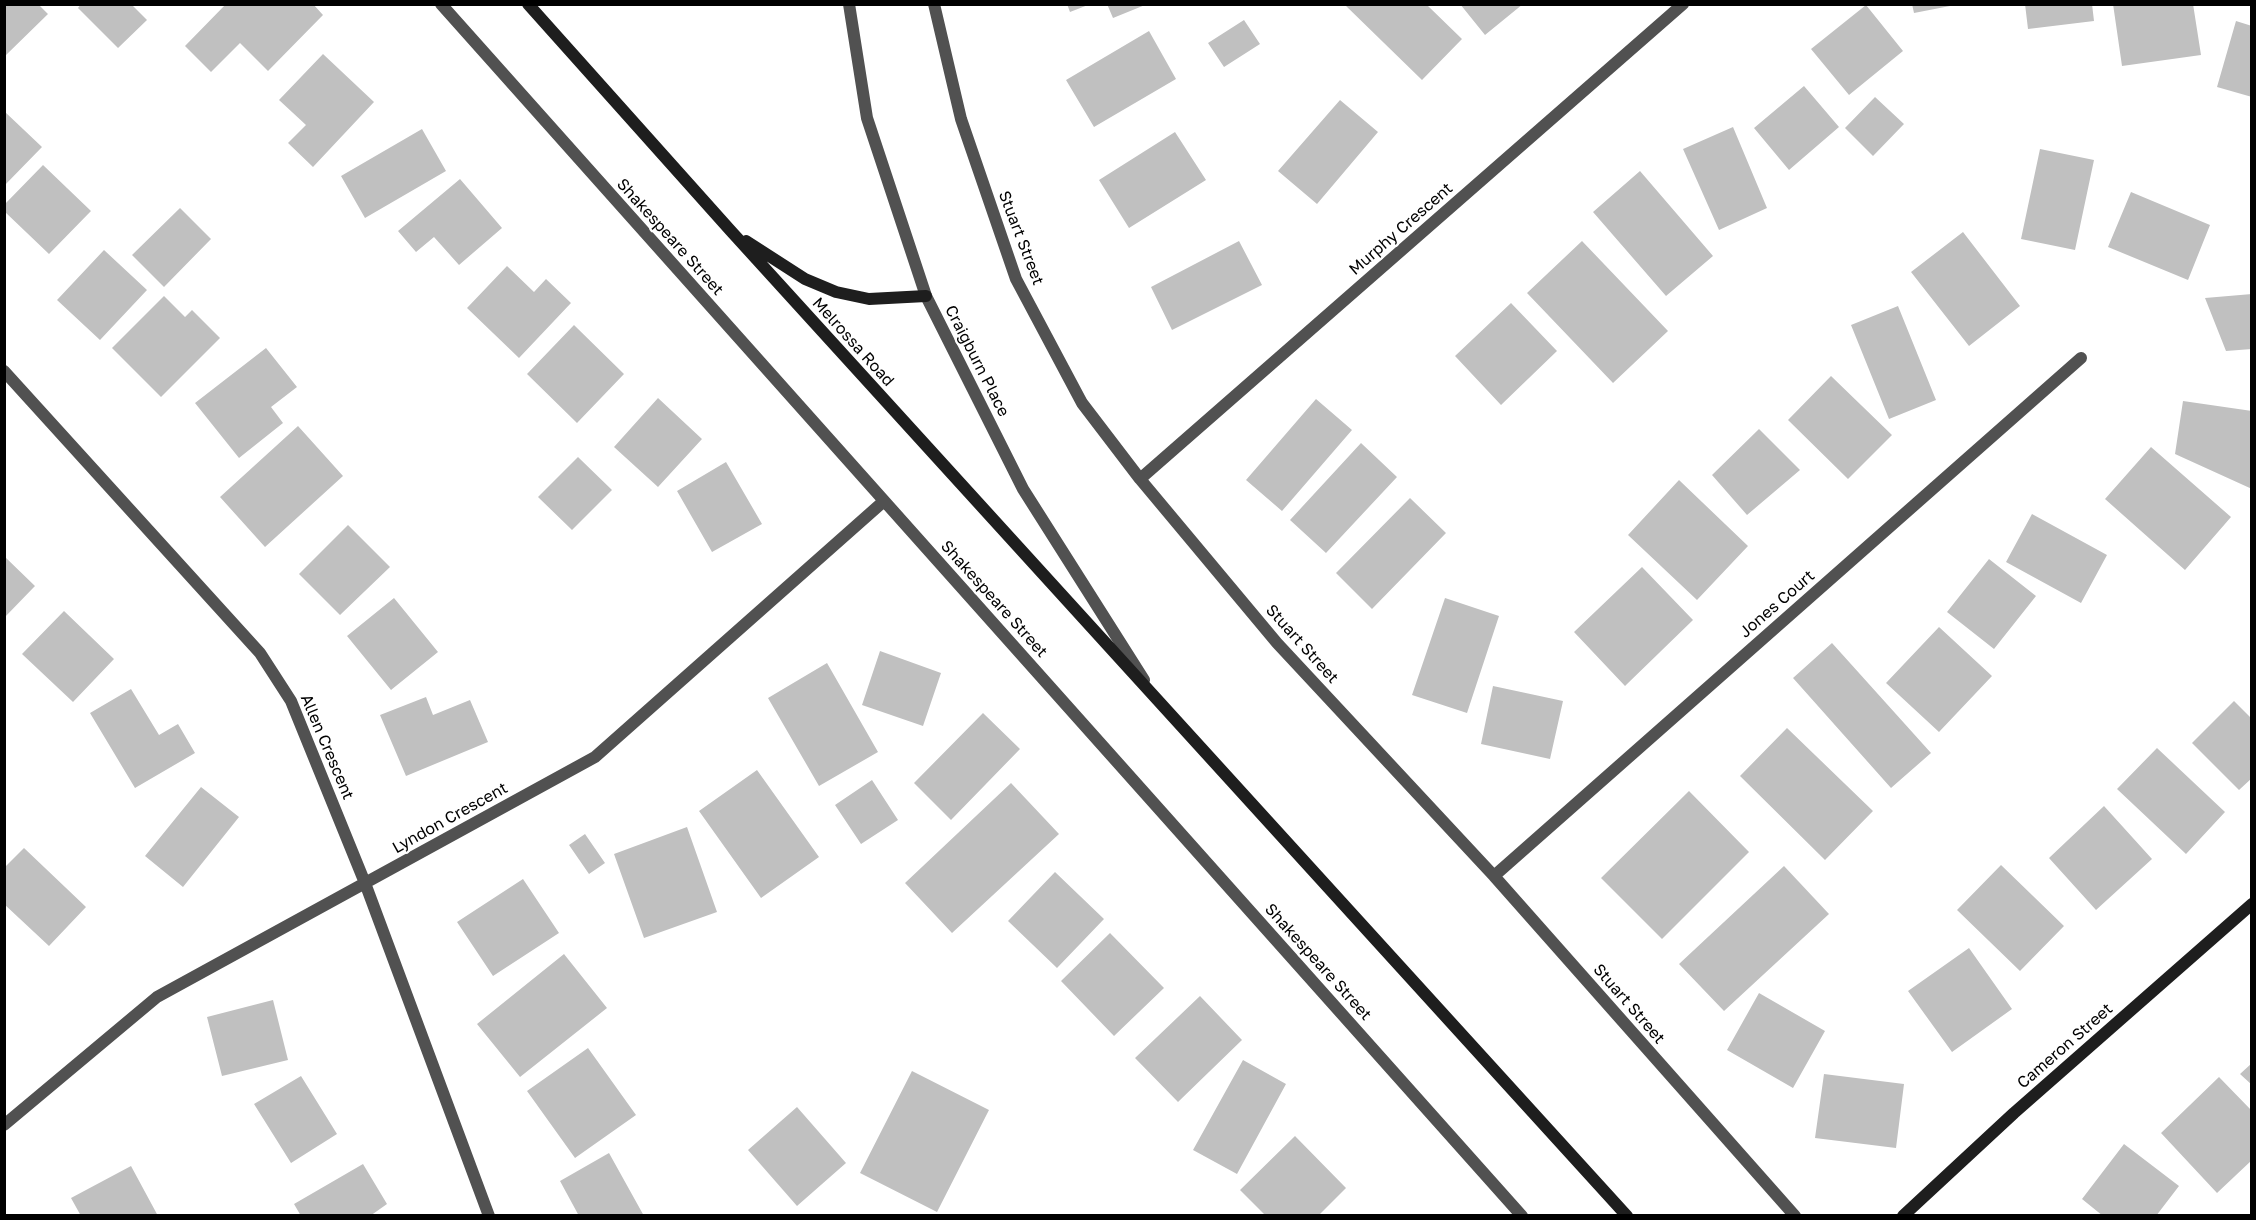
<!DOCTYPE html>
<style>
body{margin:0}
#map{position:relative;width:2256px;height:1220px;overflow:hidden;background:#fff;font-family:"Golos Text",sans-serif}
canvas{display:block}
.frame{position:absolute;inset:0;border:6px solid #000;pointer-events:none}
</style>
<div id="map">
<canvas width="2256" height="1220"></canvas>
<div class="frame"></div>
</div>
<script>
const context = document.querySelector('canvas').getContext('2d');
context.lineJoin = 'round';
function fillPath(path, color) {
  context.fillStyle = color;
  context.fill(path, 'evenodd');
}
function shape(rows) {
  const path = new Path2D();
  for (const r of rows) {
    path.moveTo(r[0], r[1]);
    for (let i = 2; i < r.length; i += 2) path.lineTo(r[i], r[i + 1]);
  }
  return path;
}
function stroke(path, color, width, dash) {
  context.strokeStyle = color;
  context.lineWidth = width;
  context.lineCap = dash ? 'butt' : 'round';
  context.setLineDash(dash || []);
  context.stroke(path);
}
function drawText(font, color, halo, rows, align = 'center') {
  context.font = font + ' "Golos Text",sans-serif';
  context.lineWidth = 4.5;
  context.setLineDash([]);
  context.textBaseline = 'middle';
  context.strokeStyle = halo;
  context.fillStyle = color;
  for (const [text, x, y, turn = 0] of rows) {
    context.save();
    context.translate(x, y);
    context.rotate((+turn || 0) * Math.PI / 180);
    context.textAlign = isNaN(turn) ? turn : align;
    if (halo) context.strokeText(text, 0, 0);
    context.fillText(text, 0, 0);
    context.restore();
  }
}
fillPath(shape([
 [4,4,38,4,48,14,4,57],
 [81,4,131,4,147,20,118,48,78,8],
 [226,4,313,4,323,15,268,71,240,43,211,72,185,46],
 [1067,4,1088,4,1088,5,1070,12],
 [1107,4,1145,4,1145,5,1113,18],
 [1460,4,1523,4,1485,35],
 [1912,4,1950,4,1950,6,1914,13],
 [2025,4,2092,4,2094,21,2028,29],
 [2113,4,2193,4,2201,55,2122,66],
 [1345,5,1427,5,1462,39,1422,80],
 [1866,5,1903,51,1849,95,1811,49],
 [1244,20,1260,44,1224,67,1208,43],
 [2236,21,2252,26,2252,97,2217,87],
 [1149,31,1176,79,1094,127,1066,80],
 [323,54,374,102,313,167,288,143,306,125,279,100],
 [1804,86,1839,127,1789,170,1754,128],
 [1875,97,1904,124,1873,156,1845,128],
 [1340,100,1378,132,1317,204,1278,171],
 [4,111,42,147,4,186],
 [1733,127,1767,208,1719,230,1683,149],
 [422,129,446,171,365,218,341,176],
 [1175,132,1206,180,1129,228,1099,180],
 [2040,149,2094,160,2075,250,2021,239],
 [43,165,91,211,49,254,4,211,4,205],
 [1640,171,1713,256,1666,296,1593,212],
 [460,179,502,228,459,265,434,237,416,252,398,231],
 [2131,192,2210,225,2188,280,2108,247],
 [180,208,211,239,164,287,132,255],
 [1963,232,2020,306,1969,346,1911,272],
 [1239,241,1262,285,1172,330,1151,287],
 [1582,241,1668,331,1613,383,1527,293],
 [104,250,147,290,100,340,57,300],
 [507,266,534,292,546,279,571,303,519,358,467,308],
 [2252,294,2252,349,2226,351,2205,298],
 [164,296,185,317,192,310,220,338,161,397,112,348],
 [1511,303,1557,351,1501,405,1455,356],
 [1898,306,1936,400,1889,419,1851,325],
 [574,325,624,374,577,423,527,374],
 [266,348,297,387,271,407,283,423,239,458,195,403],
 [1831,376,1892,435,1848,479,1788,420],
 [658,398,702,439,658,487,614,447],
 [1316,399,1352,430,1282,511,1246,480],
 [2183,401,2252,411,2252,489,2175,454],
 [298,426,343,476,265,547,220,497],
 [1759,429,1800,470,1747,515,1712,475],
 [1361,443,1397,477,1326,553,1290,520],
 [2151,447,2231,517,2185,570,2105,499],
 [578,457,612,490,572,530,538,497],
 [726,462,762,524,712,552,677,491],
 [1679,480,1748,546,1697,600,1628,535],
 [1410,498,1446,533,1372,609,1336,573],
 [2032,514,2107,555,2081,603,2006,562],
 [348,525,390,567,340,615,299,574],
 [4,556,35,586,4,618],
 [1989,559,2036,596,1994,649,1947,612],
 [1642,567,1693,620,1625,686,1574,632],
 [394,598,438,652,391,690,347,636],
 [1445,598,1499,616,1467,713,1412,695],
 [64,611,114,659,73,702,22,654],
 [1939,627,1992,676,1939,732,1886,683],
 [1832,643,1931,753,1891,788,1793,678],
 [880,651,941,673,923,726,862,705],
 [827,663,878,752,819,786,768,698],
 [1493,686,1563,701,1550,759,1481,744],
 [131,689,159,735,178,724,195,753,135,788,90,713],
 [426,697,433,715,470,700,488,742,406,776,380,715],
 [2234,701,2252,719,2252,778,2239,790,2192,743],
 [983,713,1020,749,951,820,914,783],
 [1787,728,1873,811,1825,860,1740,776],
 [2157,748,2225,812,2186,854,2117,789],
 [757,770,819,857,761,898,699,811],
 [872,780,898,820,861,844,835,805],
 [1011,783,1059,834,952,933,905,883],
 [201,787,239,817,183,887,145,856],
 [1689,791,1749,852,1662,939,1601,878],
 [2104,806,2152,859,2096,910,2049,858],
 [687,827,717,912,644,938,614,854],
 [585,834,605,863,589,874,569,845],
 [24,848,86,907,49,946,4,904,4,868],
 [2001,865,2064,926,2020,971,1957,910],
 [1784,866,1829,914,1724,1011,1679,964],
 [1055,872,1104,919,1057,968,1008,921],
 [523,879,559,933,493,976,457,922],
 [1110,933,1164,988,1114,1036,1061,981],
 [1969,948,2012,1009,1952,1052,1908,991],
 [564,954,607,1008,520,1077,477,1024],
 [1759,993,1825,1031,1793,1088,1727,1050],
 [1200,996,1242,1040,1178,1102,1135,1058],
 [273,1000,288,1060,222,1076,207,1017],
 [588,1048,636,1115,575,1158,527,1091],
 [1243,1060,1286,1084,1237,1174,1193,1150],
 [2252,1063,2252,1085,2240,1074],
 [912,1071,989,1110,937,1212,860,1173],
 [1824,1074,1904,1084,1896,1148,1815,1138],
 [301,1076,337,1134,291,1163,254,1104],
 [2219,1077,2252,1111,2252,1160,2217,1193,2161,1133],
 [797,1107,846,1163,797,1206,748,1150],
 [1295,1136,1346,1188,1318,1216,1266,1216,1240,1190],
 [2124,1144,2179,1186,2156,1216,2103,1216,2082,1199],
 [609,1153,644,1216,579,1216,560,1181],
 [363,1164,387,1204,370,1216,301,1216,294,1204],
 [131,1166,158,1216,81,1216,71,1198]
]), '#c0c0c0');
stroke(shape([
 [441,4,1522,1216],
 [849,4,867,118,926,296,1023,489,1144,680],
 [934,4,961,119,1016,279,1082,403,1140,479,1277,643,1494,876,1795,1216],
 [4,371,260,653,291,701,365,883,489,1216],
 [1140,479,1683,4],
 [1494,876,2081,358],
 [4,1125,157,997,595,757,884,501]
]), '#515151', 12);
stroke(shape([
 [528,4,730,230,1627,1216],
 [746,241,805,279,836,292,869,299,926,296],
 [1903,1216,2014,1113,2252,904]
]), '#1e1e1e', 12);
drawText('16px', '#000', '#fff', [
 ["Murphy Crescent",1401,229,-41],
 ["Shakespeare Street",670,237,48],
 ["Stuart Street",1021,238,69],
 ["Melrossa Road",853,342,48],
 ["Craigburn Place",977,361,63],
 ["Shakespeare Street",994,599,48],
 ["Jones Court",1777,604,-41],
 ["Stuart Street",1302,644,48],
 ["Allen Crescent",327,747,67],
 ["Lyndon Crescent",450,818,-29],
 ["Shakespeare Street",1318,962,48],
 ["Stuart Street",1629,1004,49],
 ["Cameron Street",2065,1046,-41]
]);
</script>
